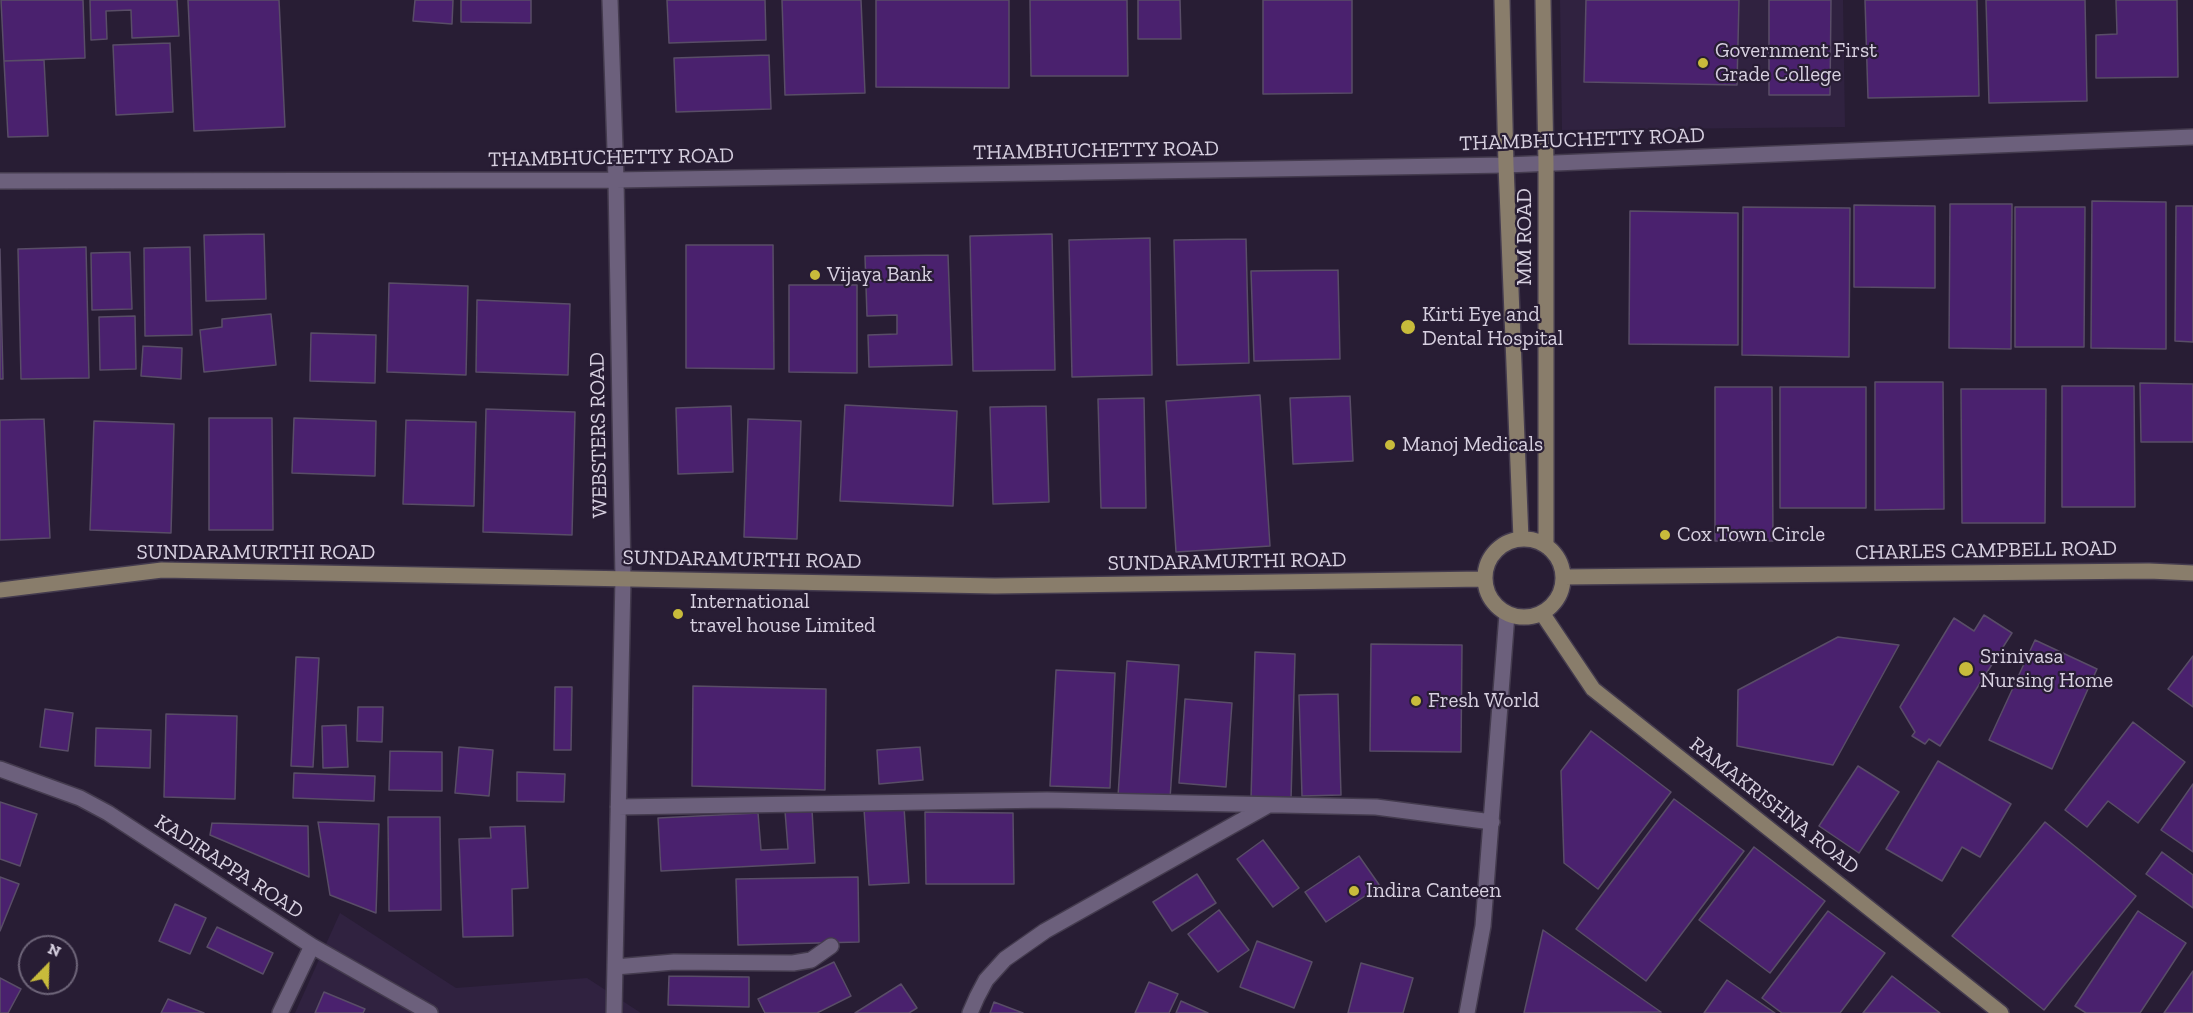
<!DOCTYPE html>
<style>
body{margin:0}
#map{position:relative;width:2193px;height:1013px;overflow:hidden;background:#281d34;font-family:"Zilla Slab",serif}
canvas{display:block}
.north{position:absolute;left:18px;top:935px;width:60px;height:60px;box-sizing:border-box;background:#281d34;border:2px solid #6e6579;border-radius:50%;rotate:23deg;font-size:16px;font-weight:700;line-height:24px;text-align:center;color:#d7d0e0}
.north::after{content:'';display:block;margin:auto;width:21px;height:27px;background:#c8bb3b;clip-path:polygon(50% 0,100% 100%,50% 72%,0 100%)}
</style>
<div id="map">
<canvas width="2193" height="1013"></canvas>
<div class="north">N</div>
</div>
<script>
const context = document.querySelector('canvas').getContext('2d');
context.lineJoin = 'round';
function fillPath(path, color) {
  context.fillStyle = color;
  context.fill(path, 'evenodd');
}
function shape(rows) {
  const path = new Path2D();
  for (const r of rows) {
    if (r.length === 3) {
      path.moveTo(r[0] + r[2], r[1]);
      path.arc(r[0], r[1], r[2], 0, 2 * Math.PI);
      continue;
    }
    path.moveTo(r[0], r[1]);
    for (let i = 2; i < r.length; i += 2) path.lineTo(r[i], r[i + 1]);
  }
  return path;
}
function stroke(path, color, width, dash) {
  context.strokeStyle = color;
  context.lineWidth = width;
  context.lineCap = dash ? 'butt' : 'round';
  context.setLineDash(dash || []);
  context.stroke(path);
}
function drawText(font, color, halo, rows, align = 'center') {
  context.font = font + ' "Zilla Slab",serif';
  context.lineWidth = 4.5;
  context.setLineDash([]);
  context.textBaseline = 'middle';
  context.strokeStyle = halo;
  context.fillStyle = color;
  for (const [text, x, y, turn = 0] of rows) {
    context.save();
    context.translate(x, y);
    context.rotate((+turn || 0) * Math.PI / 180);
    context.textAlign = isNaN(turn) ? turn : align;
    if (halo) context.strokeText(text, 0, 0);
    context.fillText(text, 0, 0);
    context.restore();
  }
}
fillPath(shape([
 [1560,0,1843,0,1845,127,1562,130],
 [340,913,456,988,587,978,641,1013,295,1013]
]), '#302240');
const building = shape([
 [1,0,83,0,85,58,4,61,1,0],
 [90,0,177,0,179,36,132,38,131,10,106,11,107,39,91,40,90,0],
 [188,0,279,0,285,127,194,131,188,0],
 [415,0,453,0,452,24,413,21,415,0],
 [461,0,531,0,531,23,461,22,461,0],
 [667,0,765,0,766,40,669,43,667,0],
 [782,0,861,0,865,93,785,95,782,0],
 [876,0,1009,0,1009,88,876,87,876,0],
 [1030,0,1127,0,1128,76,1031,76,1030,0],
 [1138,0,1180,0,1181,39,1138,39,1138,0],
 [1263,0,1352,0,1352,93,1263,94,1263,0],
 [1586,0,1739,0,1737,85,1584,82,1586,0],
 [1769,0,1831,0,1830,95,1769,95,1769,0],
 [1865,0,1977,0,1979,96,1868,98,1865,0],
 [1986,0,2085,0,2087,101,1989,103,1986,0],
 [2116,0,2177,0,2178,77,2096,78,2096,35,2117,34,2116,0],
 [170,43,173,112,116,115,113,45,170,43],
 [769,55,771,109,676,112,674,58,769,55],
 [44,60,48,136,8,137,4,61,44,60],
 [2092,201,2166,202,2166,349,2091,348,2092,201],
 [1950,204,2012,204,2011,349,1949,348,1950,204],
 [1854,205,1935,206,1935,288,1854,287,1854,205],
 [2176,206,2193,206,2193,342,2175,341,2176,206],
 [1743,207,1850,208,1849,357,1742,355,1743,207],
 [2015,207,2085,207,2084,347,2015,347,2015,207],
 [1630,211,1738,213,1738,345,1629,344,1630,211],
 [264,234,266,299,206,301,204,235,264,234],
 [1052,234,1055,370,973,371,970,236,1052,234],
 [1150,238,1152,375,1072,377,1069,240,1150,238],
 [1246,239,1249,363,1177,365,1174,240,1246,239],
 [686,245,773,245,774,369,686,368,686,245],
 [86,247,89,378,21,379,18,249,86,247],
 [190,247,192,335,145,336,144,248,190,247],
 [0,249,3,379,0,379,0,249],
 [130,252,132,309,92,310,91,253,130,252],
 [948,255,952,365,869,367,868,335,897,334,897,315,867,316,865,256,948,255],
 [1338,270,1340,359,1254,361,1251,271,1338,270],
 [389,283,468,286,466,375,387,372,389,283],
 [789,285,857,285,857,373,789,372,789,285],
 [477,300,570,304,568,375,476,372,477,300],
 [271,314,276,365,204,372,200,330,222,327,222,319,271,314],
 [135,316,136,369,100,370,99,317,135,316],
 [311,333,376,335,375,383,310,381,311,333],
 [143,346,182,348,181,379,141,376,143,346],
 [1875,382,1943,382,1944,509,1875,510,1875,382],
 [2140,383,2193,384,2193,442,2141,442,2140,383],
 [2062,386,2134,386,2135,507,2062,507,2062,386],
 [1715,387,1772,387,1773,541,1715,541,1715,387],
 [1780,387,1866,387,1866,508,1780,508,1780,387],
 [1961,389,2046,389,2045,523,1962,523,1961,389],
 [1260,395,1270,546,1176,552,1166,401,1260,395],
 [1350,396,1353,461,1293,464,1290,398,1350,396],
 [1144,398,1146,508,1101,508,1098,399,1144,398],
 [845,405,957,411,953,506,840,501,845,405],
 [731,406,733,472,678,474,676,408,731,406],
 [1046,406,1049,502,993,504,990,407,1046,406],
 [486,409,575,412,572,535,483,532,486,409],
 [209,418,272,418,273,530,209,530,209,418],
 [294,418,376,421,375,476,292,473,294,418],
 [44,419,50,538,0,540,0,420,44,419],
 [748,419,801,421,797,539,744,537,748,419],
 [406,420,476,422,474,506,403,504,406,420],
 [94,421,174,424,171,533,90,530,94,421],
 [1984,615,2012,633,1940,746,1929,739,1925,744,1912,736,1915,732,1900,707,1954,618,1974,631,1984,615],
 [1838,637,1899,645,1833,765,1737,746,1738,690,1838,637],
 [2035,640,2097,669,2052,769,1989,740,2035,640],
 [1371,644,1462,645,1461,752,1370,751,1371,644],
 [1255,652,1295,654,1291,800,1251,799,1255,652],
 [2193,656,2193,707,2168,689,2193,656],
 [296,657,319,658,313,767,291,766,296,657],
 [1127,661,1179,665,1170,799,1118,796,1127,661],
 [1056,670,1115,673,1110,788,1050,786,1056,670],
 [693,686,826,689,825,790,692,786,693,686],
 [555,687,572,687,571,750,554,750,555,687],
 [1338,694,1341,795,1302,796,1299,695,1338,694],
 [1185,699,1232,703,1226,787,1179,783,1185,699],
 [358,707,383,707,382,742,357,741,358,707],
 [45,709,73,713,68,751,40,747,45,709],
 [166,714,237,716,235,799,164,797,166,714],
 [2133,722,2185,762,2138,823,2108,801,2087,827,2065,810,2133,722],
 [346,725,348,767,323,768,322,726,346,725],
 [96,728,151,730,150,768,95,766,96,728],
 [1591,731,1671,792,1598,889,1564,863,1561,771,1591,731],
 [459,747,493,750,489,796,455,793,459,747],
 [920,747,923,780,879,784,877,750,920,747],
 [390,751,442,752,442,791,389,790,390,751],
 [1938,761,2011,804,1980,857,1962,847,1942,881,1886,849,1938,761],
 [1858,766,1899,792,1859,853,1819,826,1858,766],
 [517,772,565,774,564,802,517,801,517,772],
 [294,773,375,776,374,801,293,798,294,773],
 [2193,784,2193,852,2161,830,2193,784],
 [1674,799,1744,851,1646,981,1576,929,1674,799],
 [0,802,37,814,20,866,0,859,0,802],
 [904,807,909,883,869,885,864,809,904,807],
 [812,810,815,863,661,871,658,818,758,813,761,850,788,849,785,811,812,810],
 [925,812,1013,813,1014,884,926,884,925,812],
 [388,817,440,817,441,910,389,911,388,817],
 [318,822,379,824,376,913,330,895,318,822],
 [2045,822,2136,896,2044,1010,1952,936,2045,822],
 [212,823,308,826,309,877,210,835,212,823],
 [525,826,528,888,512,889,513,936,463,937,459,839,491,838,490,827,525,826],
 [1263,840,1299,888,1273,907,1237,859,1263,840],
 [1754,847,1825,901,1770,973,1699,920,1754,847],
 [2162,852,2193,875,2193,908,2146,874,2162,852],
 [1359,856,1380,886,1326,922,1305,892,1359,856],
 [1197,874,1216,903,1172,931,1153,902,1197,874],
 [0,877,19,884,0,931,0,877],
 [858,877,859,942,738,945,736,879,858,877],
 [175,904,206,918,190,954,159,941,175,904],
 [1219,910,1249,950,1218,972,1188,934,1219,910],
 [1828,911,1885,953,1840,1013,1782,1013,1762,998,1828,911],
 [2138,911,2186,943,2140,1013,2086,1013,2075,1006,2138,911],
 [217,927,273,953,263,974,207,947,217,927],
 [1543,930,1661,1012,1524,1013,1543,930],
 [1257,941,1312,962,1294,1008,1240,987,1257,941],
 [834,962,851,996,817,1013,765,1013,758,999,834,962],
 [1361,963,1413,978,1403,1013,1348,1013,1361,963],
 [2193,971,2193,1013,2164,1013,2193,971],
 [669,976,749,977,749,1007,668,1005,669,976],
 [1892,976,1940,1013,1863,1013,1892,976],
 [0,978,21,989,8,1013,0,1013,0,978],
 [1727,980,1775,1013,1704,1013,1727,980],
 [1149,982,1178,994,1169,1013,1135,1013,1149,982],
 [901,984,917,1008,909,1013,855,1013,901,984],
 [324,992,365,1009,363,1013,315,1013,324,992],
 [168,999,204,1013,161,1013,168,999],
 [1181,1001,1208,1013,1176,1013,1181,1001],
 [994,1002,1023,1013,990,1013,994,1002]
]);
fillPath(building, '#4a216e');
stroke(building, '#594d67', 1.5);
const street = shape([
 [610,0,616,180,623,578,614,1013],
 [0,181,616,180,1506,165,2193,137],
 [0,769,80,798,108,813,312,946,430,1013],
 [618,807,1047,800,1376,807,1492,822],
 [615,967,674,962,793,963,811,960,831,946],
 [280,1013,312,946],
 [970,1013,977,997,986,980,1005,959,1045,931,1267,806],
 [1467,1013,1483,926,1507,614]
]);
const secondary = shape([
 [1502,0,1506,165,1521,539],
 [1543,0,1546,164,1546,546],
 [1524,578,39],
 [1563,577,2149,571,2193,573],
 [0,590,162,570,995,586,1484,579],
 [1542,613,1593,689,2001,1013]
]);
stroke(street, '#443b4e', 18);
stroke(secondary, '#443b4e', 18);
stroke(street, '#6c607c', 15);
stroke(secondary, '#897d6b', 15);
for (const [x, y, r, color] of [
 [1703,63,6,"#c8bb3b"],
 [815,275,6,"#c8bb3b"],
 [1408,327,8,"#c8bb3b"],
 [1390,445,6,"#c8bb3b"],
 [1665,535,6,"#c8bb3b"],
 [678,614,6,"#c8bb3b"],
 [1966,669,8,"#c8bb3b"],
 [1416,701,6,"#c8bb3b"],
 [1354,891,6,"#c8bb3b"]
]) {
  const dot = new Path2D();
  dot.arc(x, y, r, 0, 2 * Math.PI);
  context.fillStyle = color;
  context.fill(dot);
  stroke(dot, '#281d34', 2);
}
drawText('21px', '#d7d0e0', '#281d34', [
 ["Government First",1715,51],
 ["Grade College",1715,75],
 ["Vijaya Bank",827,275],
 ["Kirti Eye and",1422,315],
 ["Dental Hospital",1422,339],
 ["Manoj Medicals",1402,445],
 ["Cox Town Circle",1677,535],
 ["International",690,602],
 ["travel house Limited",690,626],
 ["Srinivasa",1980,657],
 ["Nursing Home",1980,681],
 ["Fresh World",1428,701],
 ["Indira Canteen",1366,891]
], 'left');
drawText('21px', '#d7d0e0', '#281d34', [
 ["THAMBHUCHETTY ROAD",1582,140,-2],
 ["THAMBHUCHETTY ROAD",1096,151,-1],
 ["THAMBHUCHETTY ROAD",611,158,-1],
 ["MM ROAD",1525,237,-90],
 ["WEBSTERS ROAD",599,435,-91],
 ["CHARLES CAMPBELL ROAD",1986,551,-1],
 ["SUNDARAMURTHI ROAD",256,553],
 ["SUNDARAMURTHI ROAD",742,560,1],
 ["SUNDARAMURTHI ROAD",1227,562,-1],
 ["RAMAKRISHNA ROAD",1774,806,38],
 ["KADIRAPPA ROAD",229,867,33]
]);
</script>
